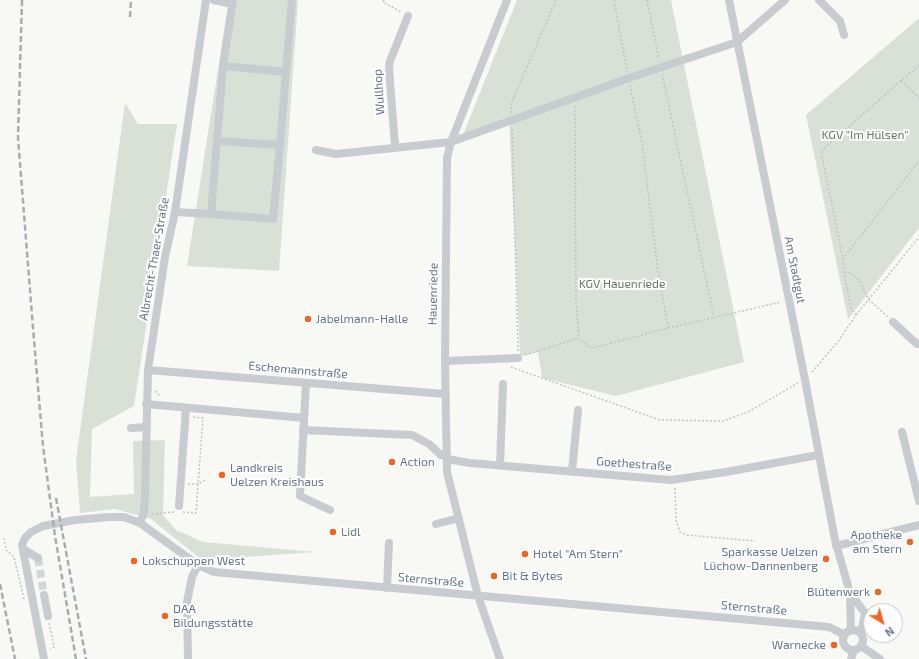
<!DOCTYPE html>
<meta charset="utf-8">
<style>
body{margin:0}
#map{position:relative;width:919px;height:659px;overflow:hidden;background:#f8f8f5;font-family:"Exo 2",sans-serif}
canvas{display:block}
.north{position:absolute;left:863px;top:603px;width:40px;height:40px;box-sizing:border-box;background:#fff;border:1px solid #c2c8cf;border-radius:50%;rotate:143deg;font-size:11px;font-weight:700;line-height:16px;text-align:center;color:#667588}
.north::after{content:'';display:block;margin:auto;width:14px;height:18px;background:#ed6721;clip-path:polygon(50% 0,100% 100%,50% 72%,0 100%)}
</style>
<div id="map">
<canvas width="919" height="659"></canvas>
<div class="north">N</div>
</div>
<script>
const context = document.querySelector('canvas').getContext('2d');
context.lineJoin = 'round';
function fillPath(path, color) {
  context.fillStyle = color;
  context.fill(path, 'evenodd');
}
function shape(rows) {
  const path = new Path2D();
  for (const r of rows) {
    if (r.length === 3) {
      path.moveTo(r[0] + r[2], r[1]);
      path.arc(r[0], r[1], r[2], 0, 2 * Math.PI);
      continue;
    }
    path.moveTo(r[0], r[1]);
    for (let i = 2; i < r.length; i += 2) path.lineTo(r[i], r[i + 1]);
  }
  return path;
}
function stroke(path, color, width, dash) {
  context.strokeStyle = color;
  context.lineWidth = width;
  context.lineCap = dash ? 'butt' : 'round';
  context.setLineDash(dash || []);
  context.stroke(path);
}
function drawText(font, color, halo, rows, align = 'center') {
  context.font = font + ' "Exo 2",sans-serif';
  context.lineWidth = 4;
  context.setLineDash([]);
  context.textBaseline = 'middle';
  context.strokeStyle = halo;
  context.fillStyle = color;
  for (const [text, x, y, turn = 0] of rows) {
    context.save();
    context.translate(x, y);
    context.rotate((+turn || 0) * Math.PI / 180);
    context.textAlign = isNaN(turn) ? turn : align;
    if (halo) context.strokeText(text, 0, 0);
    context.fillText(text, 0, 0);
    context.restore();
  }
}
fillPath(shape([
 [229,0,298,0,279,271,187,266],
 [517,0,671,0,744,362,616,396,542,378,538,352,522,356,520,355,509,119,463,135],
 [919,18,919,228,848,319,806,115],
 [125,103,138,124,177,124,134,406,92,429,90,497,134,494,133,441,165,440,163,515,176,530,203,542,316,552,202,560,151,519,115,509,80,513,76,460]
]), '#d9e1d6');
stroke(shape([
 [38,558,44,595]
]), '#d4d7da', 8, [8, 4]);
stroke(shape([
 [384,0,383,2,401,12],
 [614,0,627,70],
 [647,0,659,59],
 [919,65,821,151,843,259,919,161],
 [662,74,714,317],
 [901,80,919,98],
 [630,85,642,142,658,271,668,328],
 [575,106,576,303,579,338],
 [512,113,511,104,556,0],
 [512,129,518,351],
 [843,259,844,273],
 [856,315,851,309,844,273,850,272,860,282,869,300,888,317],
 [525,355,579,338,589,347,593,348,668,328,781,302],
 [511,367,660,420,723,421,748,412,798,383],
 [812,372,837,343,856,315,919,237],
 [155,391,161,397],
 [188,484,198,484,207,479],
 [675,488,676,520,680,532,687,535,755,541],
 [183,512,196,513,203,418,193,417],
 [152,514,174,512],
 [4,538,6,550,14,557,24,599],
 [49,623,54,647,50,649]
]), '#c2c3c6', 1.5, [2, 2]);
stroke(shape([
 [214,0,232,4],
 [233,0,223,66,211,214,273,219,280,145],
 [729,0,805,380,835,540,850,593,865,613,861,633],
 [819,0,840,21,844,35],
 [223,66,286,72,292,0],
 [217,141,280,145,286,72],
 [395,146,389,68,390,61,408,16],
 [316,150,336,154,451,142,629,78,737,42,785,0],
 [175,212,211,214],
 [893,322,917,344,919,344],
 [445,361,518,358],
 [148,370,445,394],
 [306,383,300,496,330,510],
 [146,404,304,418],
 [131,428,147,427],
 [303,430,412,435,429,444,441,455,447,456],
 [902,432,919,501],
 [447,459,470,463,671,480,726,472,818,455],
 [500,465,503,384],
 [572,471,578,410],
 [179,506,186,408],
 [140,523,144,512,145,498,148,370,165,257,175,212,206,0],
 [436,524,459,518],
 [836,546,919,525],
 [23,549,38,558],
 [387,588,389,543],
 [850,594,851,631],
 [44,595,48,616],
 [853,640,10],
 [861,646,880,659],
 [44,659,22,545,25,538,31,532,43,526,75,520,109,517,124,517,140,523,198,565,214,572,829,627,845,635],
 [188,659,187,602,192,577,198,565],
 [500,659,478,596,447,472,445,361,447,158,451,142,507,0],
 [851,659,854,650]
]), '#c8cbcf', 8);
stroke(shape([
 [22,0,18,138,33,328,43,446,55,536,76,659],
 [130,17,131,0],
 [56,498,86,659],
 [0,584,15,659]
]), '#a8adb4', 2.5, [6, 3]);
for (const [x, y, r, color] of [
 [308,319,4,"#ed6721"],
 [392,462,4,"#ed6721"],
 [222,475,4,"#ed6721"],
 [333,532,4,"#ed6721"],
 [910,542,4,"#ed6721"],
 [525,554,4,"#ed6721"],
 [826,559,4,"#ed6721"],
 [134,561,4,"#ed6721"],
 [494,576,4,"#ed6721"],
 [878,592,4,"#ed6721"],
 [165,616,4,"#ed6721"],
 [834,645,4,"#ed6721"]
]) {
  const dot = new Path2D();
  dot.arc(x, y, r, 0, 2 * Math.PI);
  context.fillStyle = color;
  context.fill(dot);
  stroke(dot, '#fff', 1.5);
}
drawText('12px', '#667588', '#fff', [
 ["Wullhop",379,92,-94],
 ["Albrecht-Thaer-Straße",154,259,-80],
 ["Am Stadtgut",795,270,79],
 ["Hauenriede",433,294,-89],
 ["Eschemannstraße",298,370,5],
 ["Goethestraße",634,464,4],
 ["Sternstraße",431,580,5],
 ["Sternstraße",754,608,5]
]);
drawText('12px', '#637a61', '#fff', [
 ["KGV \"Im Hülsen\"",865,135],
 ["KGV Hauenriede",622,284]
]);
drawText('12px', '#667588', '#fff', [
 ["Jabelmann-Halle",316,319],
 ["Action",400,462],
 ["Landkreis",230,468],
 ["Uelzen Kreishaus",230,482],
 ["Lidl",341,532],
 ["Apotheke",902,535,"right"],
 ["am Stern",902,549,"right"],
 ["Sparkasse Uelzen",818,552,"right"],
 ["Lüchow-Dannenberg",818,566,"right"],
 ["Hotel \"Am Stern\"",533,554],
 ["Lokschuppen West",142,561],
 ["Bit & Bytes",502,576],
 ["Blütenwerk",870,592,"right"],
 ["DAA",173,609],
 ["Bildungsstätte",173,623],
 ["Warnecke",826,645,"right"]
], 'left');
</script>
